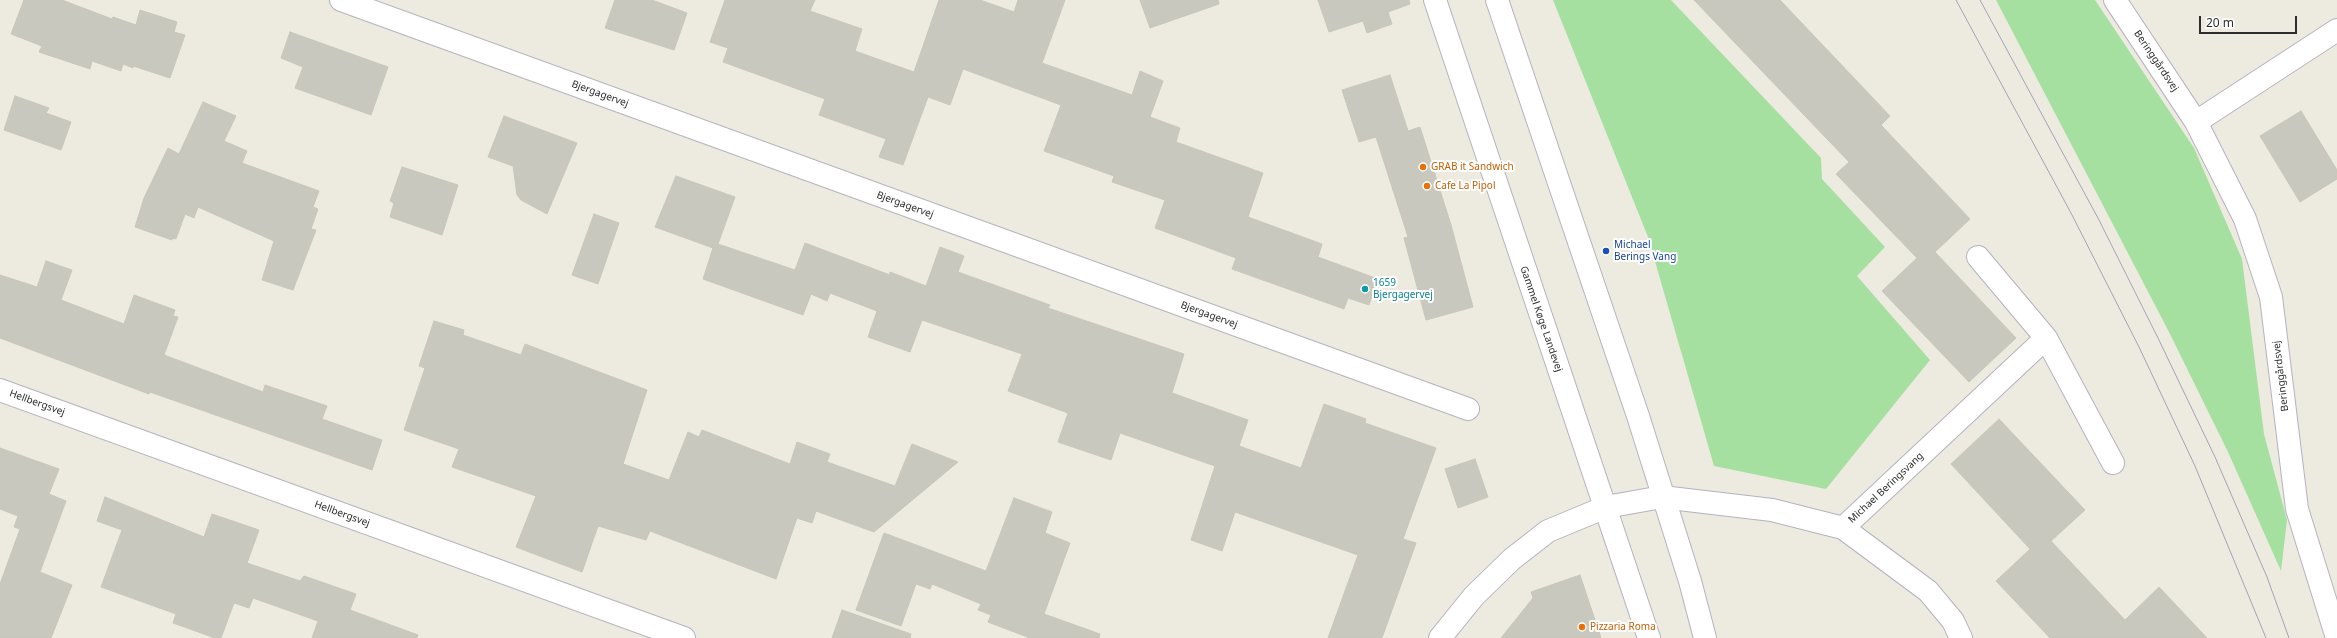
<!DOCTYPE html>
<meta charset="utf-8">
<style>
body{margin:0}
#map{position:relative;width:2337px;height:638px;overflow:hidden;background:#edeae0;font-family:"Noto Sans",sans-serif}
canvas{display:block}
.scale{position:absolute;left:2199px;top:16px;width:98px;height:18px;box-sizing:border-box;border:2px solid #2c2c2c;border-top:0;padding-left:5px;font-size:12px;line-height:14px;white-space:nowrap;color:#2c2c2c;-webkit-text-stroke:3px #fff;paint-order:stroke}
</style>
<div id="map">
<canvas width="2337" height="638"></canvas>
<div class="scale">20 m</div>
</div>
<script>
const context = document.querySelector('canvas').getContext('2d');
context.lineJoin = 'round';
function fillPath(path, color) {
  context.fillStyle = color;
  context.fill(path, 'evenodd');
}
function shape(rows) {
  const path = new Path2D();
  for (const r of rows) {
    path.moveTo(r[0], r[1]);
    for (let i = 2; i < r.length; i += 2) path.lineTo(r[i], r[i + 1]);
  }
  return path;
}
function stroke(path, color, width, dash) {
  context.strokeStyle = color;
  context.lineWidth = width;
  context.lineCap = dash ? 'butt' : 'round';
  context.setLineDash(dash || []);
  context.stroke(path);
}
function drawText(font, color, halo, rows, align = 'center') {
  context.font = font + ' "Noto Sans",sans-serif';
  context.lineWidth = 4;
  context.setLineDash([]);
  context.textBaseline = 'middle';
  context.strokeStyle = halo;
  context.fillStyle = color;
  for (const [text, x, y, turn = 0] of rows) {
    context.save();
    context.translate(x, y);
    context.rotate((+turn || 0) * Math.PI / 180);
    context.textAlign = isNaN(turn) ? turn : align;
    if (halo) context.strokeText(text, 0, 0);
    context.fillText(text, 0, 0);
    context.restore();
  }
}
fillPath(shape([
 [1553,0,1671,0,1821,158,1822,179,1885,247,1857,276,1930,360,1826,489,1714,466,1648,237],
 [1996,0,2095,0,2194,148,2242,259,2264,434,2287,520,2281,571,2228,452,2169,332]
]), '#a6e0a0');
const building = shape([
 [24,0,62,0,112,19,113,17,136,25,140,10,177,22,174,32,185,35,170,78,133,66,133,68,123,64,121,71,92,61,90,69,39,52,42,46,11,34,24,0],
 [615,0,652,0,687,13,674,50,605,28,615,0],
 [725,0,815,0,810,11,862,29,855,51,914,72,939,0,980,0,1014,12,1018,0,1065,0,1042,63,1132,95,1140,71,1163,81,1150,117,1180,128,1176,142,1263,173,1248,217,1322,244,1318,257,1378,279,1369,305,1348,298,1344,309,1232,269,1236,258,1155,228,1165,200,1112,182,1114,176,1044,151,1061,105,963,69,950,105,928,97,903,165,879,157,886,139,819,115,825,99,723,62,728,48,710,42,725,0],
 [1140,0,1218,0,1219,4,1150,28,1140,0],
 [1318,0,1409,0,1410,4,1388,12,1392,24,1367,33,1363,21,1329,32,1318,0],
 [1694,0,1780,0,1890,116,1881,125,1970,219,1935,252,2016,338,1969,382,1882,291,1917,258,1836,174,1849,162,1694,0],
 [290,32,388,67,371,115,295,88,303,67,281,58,290,32],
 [1390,75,1408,131,1420,127,1451,225,1473,307,1426,320,1404,238,1408,237,1376,137,1359,142,1342,90,1390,75],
 [15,96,49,108,46,113,71,122,61,150,4,130,15,96],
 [203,102,236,116,224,141,247,151,242,163,319,191,313,207,318,209,311,229,316,230,293,290,262,280,274,241,198,207,194,218,185,214,176,239,172,238,172,240,135,227,144,198,168,148,179,154,203,102],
 [2301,111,2337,170,2337,179,2300,202,2260,136,2301,111],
 [504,116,577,143,547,214,521,200,517,195,513,166,488,157,504,116],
 [402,167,458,185,442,235,390,217,394,203,390,201,402,167],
 [676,176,735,197,718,244,795,270,805,243,890,275,890,272,926,286,940,247,964,256,958,272,1050,305,1048,308,1184,354,1172,393,1248,420,1239,446,1301,468,1324,404,1366,419,1365,423,1436,448,1403,539,1416,543,1382,638,1328,638,1358,555,1235,512,1222,551,1191,540,1215,466,1120,433,1111,460,1058,442,1068,413,1008,391,1022,354,922,320,910,352,868,337,877,311,830,293,827,301,811,294,803,315,703,279,713,248,655,227,676,176],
 [594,214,619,223,598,284,572,275,594,214],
 [46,261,72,270,61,300,124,324,134,295,175,310,173,316,178,317,164,355,263,392,265,385,327,406,322,419,382,440,372,470,150,392,149,394,0,338,0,275,37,287,46,261],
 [434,321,464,330,463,335,521,355,525,344,647,390,623,464,669,480,688,432,699,437,702,430,790,464,797,442,830,454,827,462,895,486,912,444,958,462,874,532,816,511,812,523,797,518,776,579,650,531,646,540,598,526,582,572,516,547,536,496,452,467,459,449,404,430,425,368,419,366,434,321],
 [1999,419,2085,510,2051,541,2125,620,2159,587,2207,638,2050,638,1996,581,2030,549,1951,464,1999,419],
 [0,448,59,469,49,494,66,501,40,572,72,585,51,638,0,638,0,584,20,529,14,527,18,516,0,509,0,448],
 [1475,459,1488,497,1458,508,1445,469,1475,459],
 [105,497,204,537,212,514,259,530,247,563,300,581,304,576,356,594,350,610,418,635,417,638,312,638,318,621,253,598,249,608,234,603,221,638,215,638,173,623,176,614,101,587,122,530,97,521,105,497],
 [1014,498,1052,512,1045,533,1070,543,1044,614,1100,634,1099,638,1030,638,988,622,991,615,978,610,981,604,932,584,930,589,916,584,901,626,856,610,884,533,986,571,1014,498],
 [1580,575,1601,638,1501,638,1533,598,1531,592,1580,575],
 [842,610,911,634,910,638,832,638,842,610]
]);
fillPath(building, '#c9c8be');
stroke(building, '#c8c7b9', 1);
const street = shape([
 [341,0,1468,409],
 [2115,0,2196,122,2245,219,2271,297,2297,509,2337,638],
 [2196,122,2337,30],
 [1978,257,2046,338,2113,463],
 [0,390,684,638],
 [1843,528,1928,591,1953,621,1961,638],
 [1440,638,1474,596,1512,559,1548,531,1606,507,1662,497,1772,510,1843,528,2046,338]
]);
const secondary = shape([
 [1435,0,1649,638],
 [1497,0,1638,416,1690,581,1705,638]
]);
stroke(street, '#b4b3bf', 24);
stroke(secondary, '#b4b3bf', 24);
stroke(street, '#fff', 22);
stroke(secondary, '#fff', 22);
stroke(shape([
 [1956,0,2071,213,2139,347,2195,466,2266,638],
 [1980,0,2099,220,2158,338,2215,457,2267,577,2289,638]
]), '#a4a2b5', 1);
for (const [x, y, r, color] of [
 [1423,167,4,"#e8710a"],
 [1427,186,4,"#e8710a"],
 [1606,251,4,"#1a4fb4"],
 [1365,289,4,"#0f9aa8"],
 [1582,627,4,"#e8710a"]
]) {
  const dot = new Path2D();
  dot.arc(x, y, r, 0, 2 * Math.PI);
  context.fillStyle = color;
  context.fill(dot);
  stroke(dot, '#fff', 1.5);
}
drawText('10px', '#2c2c2c', '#fff', [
 ["Beringgårdsvej",2156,61,56],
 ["Bjergagervej",600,94,20],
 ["Bjergagervej",905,205,20],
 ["Bjergagervej",1209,315,20],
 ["Gammel Køge Landevej",1541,319,71],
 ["Beringgårdsvej",2281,376,-97],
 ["Hellbergsvej",37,403,20],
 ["Michael Beringsvang",1886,488,-43],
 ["Hellbergsvej",342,514,20]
]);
drawText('10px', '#c56008', '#fff', [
 ["GRAB it Sandwich",1431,167],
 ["Cafe La Pipol",1435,186],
 ["Pizzaria Roma",1590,627]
], 'left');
drawText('10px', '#164399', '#fff', [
 ["Michael",1614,245],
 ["Berings Vang",1614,257]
], 'left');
drawText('10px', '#0d838f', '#fff', [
 ["1659",1373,283],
 ["Bjergagervej",1373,295]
], 'left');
</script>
